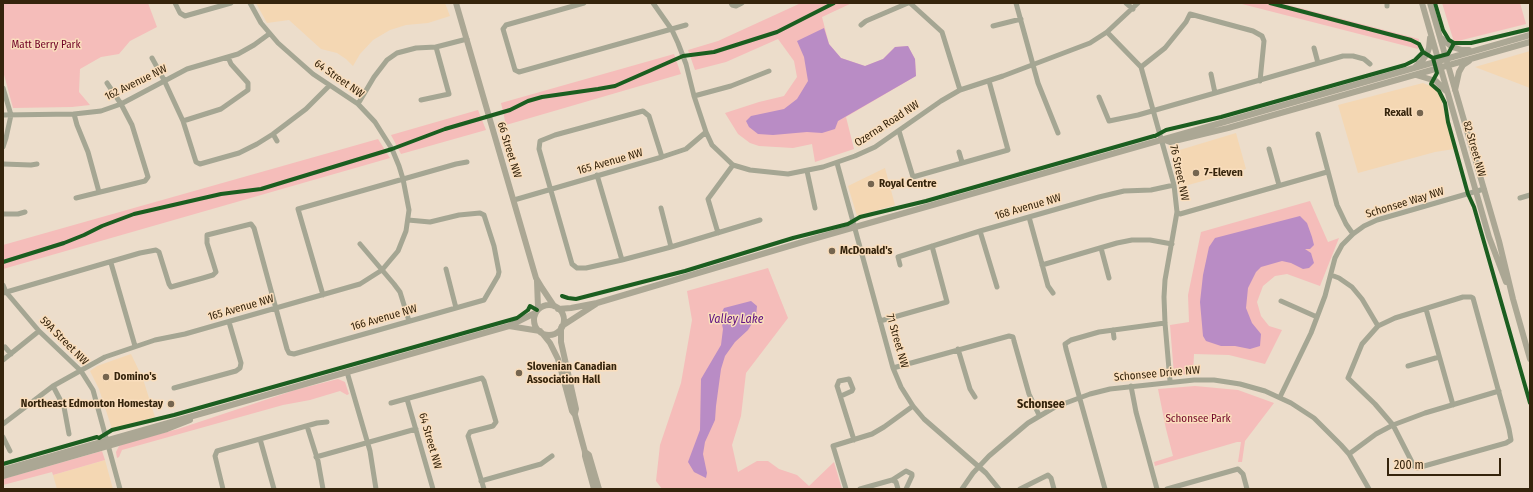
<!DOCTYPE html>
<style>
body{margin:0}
#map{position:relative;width:1533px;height:492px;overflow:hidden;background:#ecddcb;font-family:"Fira Sans Condensed",sans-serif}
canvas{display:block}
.frame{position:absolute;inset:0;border:4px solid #35240c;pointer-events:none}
.scale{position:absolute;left:1387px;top:458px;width:114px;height:18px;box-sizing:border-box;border:2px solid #35240c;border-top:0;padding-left:5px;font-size:12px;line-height:14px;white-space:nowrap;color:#35240c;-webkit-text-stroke:3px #fadebd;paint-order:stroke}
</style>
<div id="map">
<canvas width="1533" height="492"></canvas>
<div class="frame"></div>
<div class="scale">200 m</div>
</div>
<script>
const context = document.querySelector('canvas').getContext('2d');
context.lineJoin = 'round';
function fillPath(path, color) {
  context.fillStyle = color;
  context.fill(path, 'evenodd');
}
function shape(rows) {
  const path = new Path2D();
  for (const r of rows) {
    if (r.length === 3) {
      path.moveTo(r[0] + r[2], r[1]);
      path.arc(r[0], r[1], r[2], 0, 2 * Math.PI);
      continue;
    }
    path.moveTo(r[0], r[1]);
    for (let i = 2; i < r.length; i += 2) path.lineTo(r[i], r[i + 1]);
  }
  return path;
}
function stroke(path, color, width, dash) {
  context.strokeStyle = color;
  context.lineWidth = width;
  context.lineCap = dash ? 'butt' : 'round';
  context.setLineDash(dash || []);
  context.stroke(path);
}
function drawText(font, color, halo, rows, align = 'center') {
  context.font = font + ' "Fira Sans Condensed",sans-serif';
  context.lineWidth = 3;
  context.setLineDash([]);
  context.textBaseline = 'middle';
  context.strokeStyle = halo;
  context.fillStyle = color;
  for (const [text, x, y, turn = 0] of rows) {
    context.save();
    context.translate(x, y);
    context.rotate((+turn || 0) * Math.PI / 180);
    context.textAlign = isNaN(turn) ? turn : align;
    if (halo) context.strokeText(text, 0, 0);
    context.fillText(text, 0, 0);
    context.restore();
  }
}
fillPath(shape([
 [256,3,445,3,450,16,428,23,406,25,390,30,373,40,360,54,353,66,346,59,337,53,321,49,289,20,267,23],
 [1530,51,1530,88,1475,67],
 [1423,83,1433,87,1440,95,1454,149,1435,152,1358,173,1338,105],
 [1236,133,1246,169,1181,187,1173,152],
 [885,168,895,205,857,216,848,186],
 [131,354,143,379,155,417,112,429,99,389,90,371,97,366],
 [105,460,113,489,57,489,53,475]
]), '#f4d7b3');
fillPath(shape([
 [3,3,148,3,157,27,130,41,119,54,101,57,80,69,79,92,90,105,72,107,13,108,3,71],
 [801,3,852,3,822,17,829,44,841,58,865,66,883,59,895,47,908,46,915,59,916,76,846,117,854,149,815,162,812,144,793,148,759,146,750,143,738,134,725,113,759,102,784,96,797,77,794,61,778,39,726,62,695,70,688,50,718,41],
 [1238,3,1281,3,1419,39,1418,49],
 [1442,3,1520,3,1526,24,1454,42],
 [674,54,681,74,506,125,501,103],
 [478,110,486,130,401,154,391,135],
 [378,139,390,158,3,269,3,245],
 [1310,201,1328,242,1339,238,1320,286,1287,274,1275,276,1263,286,1257,302,1261,316,1269,326,1282,330,1265,364,1229,355,1194,354,1193,374,1174,375,1170,325,1189,322,1188,295,1201,232],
 [768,268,788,318,746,373,741,416,732,445,738,472,757,461,768,461,779,469,797,475,809,486,834,462,842,489,662,489,656,481,660,445,681,383,692,320,687,291],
 [338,379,345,382,349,394,347,395,340,391,310,400,283,405,122,450,119,457,117,458,116,452,119,446,126,443,178,429,295,390],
 [1195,386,1238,390,1274,403,1245,441,1242,462,1238,462,1241,442,1237,442,1155,466,1154,462,1173,456,1166,429,1158,389],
 [102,451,105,460,53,475,52,472,3,485,3,479]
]), '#f5bdba');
fillPath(shape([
 [824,28,829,44,841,58,865,66,883,59,895,47,908,46,915,59,916,76,838,121,835,129,822,133,807,132,773,135,758,134,749,127,746,121,751,116,784,109,797,99,808,81,804,57,797,41],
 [1300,216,1307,223,1312,237,1314,245,1310,249,1305,249,1311,253,1314,263,1309,268,1303,269,1291,263,1282,261,1261,267,1256,272,1248,288,1246,308,1252,323,1261,334,1260,346,1250,349,1235,346,1221,346,1206,341,1203,336,1200,302,1203,275,1209,247,1215,238],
 [751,301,757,306,756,317,748,330,735,342,725,356,721,369,716,406,715,420,705,442,703,454,707,473,706,478,694,472,688,462,700,430,701,379,721,345,723,329,720,316,724,308]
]), '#b98cc5');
stroke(shape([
 [175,3,180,13,185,16,231,3],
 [584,3,506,25,503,29,515,70,519,72,686,25],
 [653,3,672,30,678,43,686,64,694,96,706,132,712,145,733,165,750,170,788,174,823,167,855,156,875,147,941,101,960,90,1003,76,1090,43,1107,32,1138,3],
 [731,3,732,5,736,6,742,3],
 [910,3,942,32,960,90],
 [1016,3,1038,83,1058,133],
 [1126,3,1133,9],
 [1387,3,1387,6],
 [861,25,866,21,908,3],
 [993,26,1021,19],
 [1107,32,1141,67,1174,185,1177,212,1165,280,1164,297,1165,323,1170,381],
 [1314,48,1318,63],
 [152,58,164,80,183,121,196,162,200,164,239,153,257,144,273,134,306,109,329,86],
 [1141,67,1165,48,1186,22,1190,14,1253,31,1262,36,1264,41,1260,81],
 [1211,74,1215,93],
 [3,88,11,115,6,138,3,147],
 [694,96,731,86,769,71],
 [1099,97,1109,121,1138,115,1215,93,1343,56,1353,56,1364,59,1370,64],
 [421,100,449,94,436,47],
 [358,104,374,77,387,60,397,53,416,48,436,47,467,39],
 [74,114,77,125,88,152,99,192],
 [3,115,74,114,101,111,121,104,187,69,238,54,254,45,269,34],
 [183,121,221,109,248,90,248,83,231,64,228,57],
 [899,131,913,177,1008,150,989,81],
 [273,134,277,141],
 [1318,134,1337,205,1346,224,1353,234],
 [1269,149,1279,185],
 [959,152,962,162],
 [662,157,649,116,643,111,555,135,540,141,539,149,572,264,577,268,586,268,622,260,671,247,760,220],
 [837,163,893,368,901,387,913,406,924,419,986,473,999,489],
 [3,164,31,165,37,164],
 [807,171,815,208],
 [597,175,622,260],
 [76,198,145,181,148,177,132,125,121,104,107,83],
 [1520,198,1530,195],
 [514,200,662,157,686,149,706,132],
 [661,208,671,247],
 [1177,212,1180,214,1327,172],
 [3,214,18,214,25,212],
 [1029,217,1048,286,1053,293],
 [980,231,997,287],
 [718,233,708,199,733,165],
 [360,244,394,284,400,292,409,321],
 [1101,248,1109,278],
 [111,263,135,346],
 [900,265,898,257,980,231,1099,197,1124,191,1151,190,1174,185],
 [1042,265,1117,243,1132,240,1150,240,1172,244],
 [446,269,456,308],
 [1331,275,1339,278,1352,287,1362,299,1378,326],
 [3,285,6,292,39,331,81,371,93,390,120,489],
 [3,293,140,253,156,250,159,252,169,284,171,287,203,278,213,275,216,272,207,243,207,235,251,224,254,228,287,349,289,353,294,354,484,300,498,276,499,272,494,246,484,215,480,213,459,215,430,222,408,220],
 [323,295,298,209,456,164,467,162],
 [1463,297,1471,297,1473,298,1509,429,1511,440,1506,443,1417,468,1414,466,1393,425,1375,404,1348,378,1362,344,1378,326,1395,318,1463,297],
 [1281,301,1317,317],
 [1426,309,1453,405],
 [880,321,947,302,932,246],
 [1113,330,1114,338],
 [5,347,11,354],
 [958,349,970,389,975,397],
 [3,360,39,331],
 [1408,366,1439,357],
 [893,368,1009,336,1013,337,1014,341,1029,394,1039,415],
 [347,372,370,451,376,489],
 [53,386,64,407,69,434],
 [1131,386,1136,412,1157,489],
 [174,388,236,371,240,368,241,363,229,322],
 [841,396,852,391,853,389,849,379,839,381,837,386,854,440],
 [1280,397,1311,333,1325,296,1335,258,1342,245,1353,234,1364,226,1377,220,1484,189],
 [407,399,433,489],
 [391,403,482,378,484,381,496,422,493,426,470,432,468,436,484,489],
 [3,424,53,386,105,357,155,340,185,334,360,284,382,270,398,251,406,231,409,210,403,179,399,166,392,149,375,122,358,104,313,74,278,43,261,23,250,3],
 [307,426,318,461,323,489],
 [3,437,10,451],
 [260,439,274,489],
 [1349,454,1376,434,1393,425,1425,413,1499,391],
 [316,457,416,429],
 [892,480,896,482,898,489],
 [481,481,541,464,552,456],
 [223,489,215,456,217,451,317,423,327,422],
 [846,489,833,446,872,434,884,427,913,406],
 [860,489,892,480,906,471,912,474,912,476,906,489],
 [962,489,973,473,989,456,1028,423,1055,407,1090,394,1110,389,1194,380,1214,380,1240,384,1265,391,1291,403,1314,418,1341,445,1349,454,1369,489],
 [1020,489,1048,475,1051,478,1054,489],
 [1105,489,1066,349,1065,344,1071,340,1099,332,1165,323],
 [1167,489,1238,469,1243,474,1247,489]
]), '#a5a693', 5);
stroke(shape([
 [456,3,536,278,542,288,554,306],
 [1422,3,1489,237,1506,282],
 [1430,3,1499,241,1513,299,1530,359],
 [1440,37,1452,47,1462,50,1469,50],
 [1416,66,1422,61,1427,54,1429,48,1430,38],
 [1416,75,1436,81,1446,91],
 [1455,90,1459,72,1463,65,1469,61],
 [1162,139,1170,142,1228,128,1530,42],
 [537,281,538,308],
 [549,320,15],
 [558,309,571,308,597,303,806,241,1530,35],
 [509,326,540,331],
 [562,326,596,304],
 [561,328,561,342,576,409,575,413],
 [542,333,550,343,558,359,572,411,575,415,585,452,585,456,594,489],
 [585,452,589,455,599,489],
 [3,470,509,326,535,313],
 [3,476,167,429,190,420]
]), '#aba794', 6);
stroke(shape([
 [1270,3,1411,40,1419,44,1423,52,1433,58,1448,54,1454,43],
 [1435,3,1443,30,1449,40,1454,43,1471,43,1530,29],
 [1433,58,1437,73,1431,84,1439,91,1445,103,1448,122,1468,194,1474,207,1530,403],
 [3,262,64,243,84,235,102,226,134,214,221,194,261,189,392,149,445,129,510,110,528,101,542,97,598,89,615,86,683,56,714,52,777,32,834,3],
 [562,296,568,298,576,299,685,271,793,238,848,224,860,217,926,201,1154,136,1155,136,1166,130,1221,117,1405,65,1415,60,1423,52],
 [3,464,97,437,99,438,112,430,174,415,517,318,528,310,530,306,537,310]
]), '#1b5e20', 4);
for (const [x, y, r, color] of [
 [1420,113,4,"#75654f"],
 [1196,173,4,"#75654f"],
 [871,184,4,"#75654f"],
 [832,251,4,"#75654f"],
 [519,373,4,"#75654f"],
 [106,377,4,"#75654f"],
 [171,404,4,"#75654f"]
]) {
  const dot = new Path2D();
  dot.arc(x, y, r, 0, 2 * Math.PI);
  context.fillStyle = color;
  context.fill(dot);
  stroke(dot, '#fadebd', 1.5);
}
drawText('11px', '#700226', '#fadebd', [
 ["Matt Berry Park",46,45],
 ["Schonsee Park",1198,419]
]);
drawText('11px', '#35240c', '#fadebd', [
 ["64 Street NW",339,79,35],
 ["162 Avenue NW",136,83,-26],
 ["Ozerna Road NW",887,124,-33],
 ["82 Street NW",1474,149,74],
 ["66 Street NW",509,150,73],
 ["165 Avenue NW",610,162,-16],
 ["76 Street NW",1179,173,78],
 ["Schonsee Way NW",1405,203,-17],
 ["168 Avenue NW",1028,207,-16],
 ["165 Avenue NW",241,308,-16],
 ["166 Avenue NW",384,318,-16],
 ["59A Street NW",64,341,45],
 ["71 Street NW",897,341,74],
 ["Schonsee Drive NW",1157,374,-5],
 ["64 Street NW",430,441,74]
]);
drawText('bold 11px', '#35240c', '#fadebd', [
 ["Rexall",1412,113,"right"],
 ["7-Eleven",1204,173],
 ["Royal Centre",879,184],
 ["McDonald's",840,251],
 ["Slovenian Canadian",527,367],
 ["Association Hall",527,380],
 ["Domino's",114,377],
 ["Northeast Edmonton Homestay",163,404,"right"]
], 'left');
drawText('italic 12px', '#611482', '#fadebd', [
 ["Valley Lake",736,320]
]);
drawText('bold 12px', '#35240c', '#fadebd', [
 ["Schonsee",1041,405]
]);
</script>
